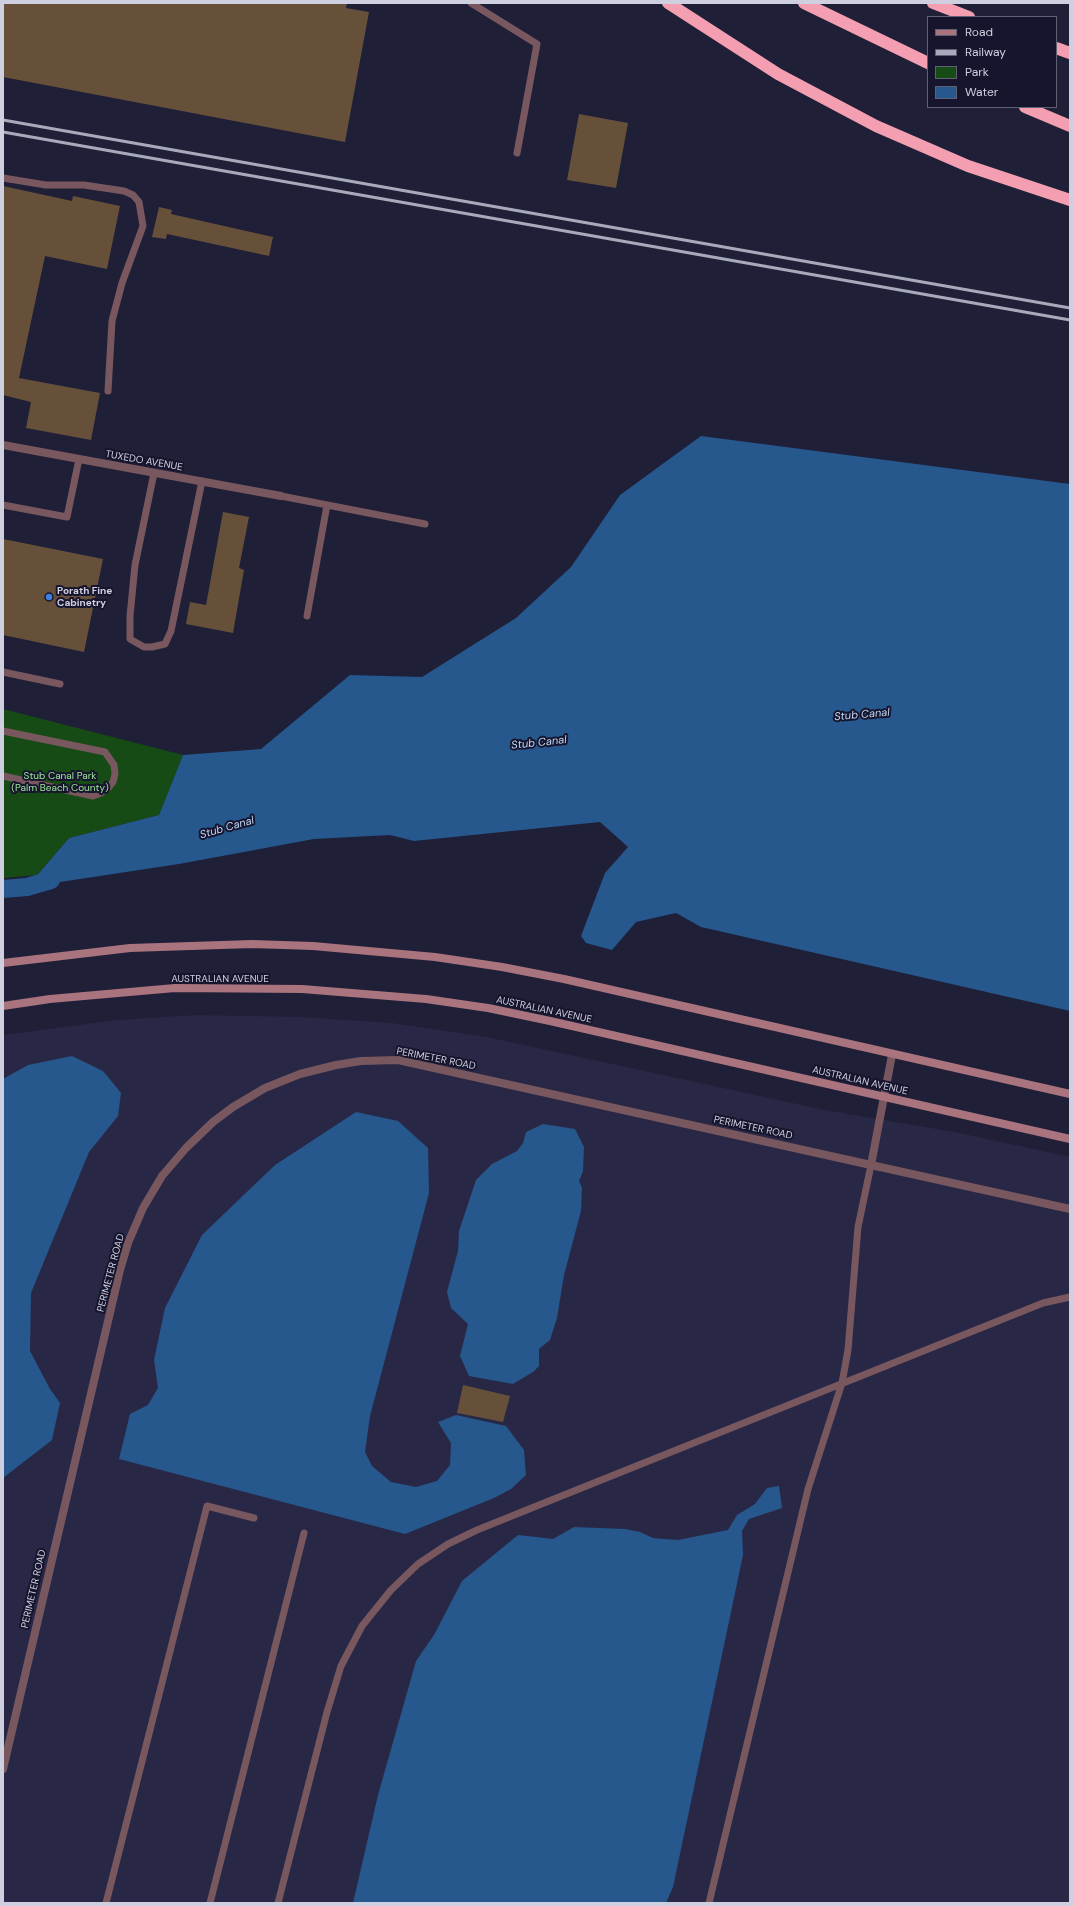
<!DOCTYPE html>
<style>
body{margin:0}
#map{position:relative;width:1073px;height:1906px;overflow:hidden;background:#1f1f37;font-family:"DM Sans",sans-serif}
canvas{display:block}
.frame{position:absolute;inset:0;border:4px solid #ced0e0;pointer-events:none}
.legend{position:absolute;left:927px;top:16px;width:130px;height:92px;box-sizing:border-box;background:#16152d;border:1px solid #606075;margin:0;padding:5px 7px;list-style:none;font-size:12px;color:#ced0e0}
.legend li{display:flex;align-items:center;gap:8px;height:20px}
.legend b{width:20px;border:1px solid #606075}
</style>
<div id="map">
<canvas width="1073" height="1906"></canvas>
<div class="frame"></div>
<ul class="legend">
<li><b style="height:5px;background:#aa747f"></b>Road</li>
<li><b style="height:5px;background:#a8aabb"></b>Railway</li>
<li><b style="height:11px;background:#174b15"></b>Park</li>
<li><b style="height:11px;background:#26578d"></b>Water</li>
</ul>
</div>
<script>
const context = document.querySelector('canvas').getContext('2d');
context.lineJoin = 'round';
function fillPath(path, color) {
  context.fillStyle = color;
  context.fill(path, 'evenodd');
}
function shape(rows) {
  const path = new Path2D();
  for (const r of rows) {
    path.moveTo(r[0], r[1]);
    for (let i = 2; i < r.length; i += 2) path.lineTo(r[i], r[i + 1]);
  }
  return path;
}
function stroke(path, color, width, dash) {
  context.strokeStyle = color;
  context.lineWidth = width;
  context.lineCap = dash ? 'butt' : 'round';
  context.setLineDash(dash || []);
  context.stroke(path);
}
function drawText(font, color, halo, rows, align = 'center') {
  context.font = font + ' "DM Sans",sans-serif';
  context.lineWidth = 4;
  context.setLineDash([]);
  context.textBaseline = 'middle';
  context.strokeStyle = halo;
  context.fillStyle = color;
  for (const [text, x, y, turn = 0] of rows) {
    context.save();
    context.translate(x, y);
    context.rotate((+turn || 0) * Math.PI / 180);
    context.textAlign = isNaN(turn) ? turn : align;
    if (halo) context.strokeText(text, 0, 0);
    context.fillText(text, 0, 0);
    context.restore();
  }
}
fillPath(shape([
 [196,1015,302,1017,392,1023,487,1037,825,1110,960,1133,1070,1157,1070,1903,3,1903,3,1035,117,1020]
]), '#282846');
fillPath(shape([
 [3,709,183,755,159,815,69,838,37,875,3,878]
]), '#174b15');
fillPath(shape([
 [701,436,1070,484,1070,1011,701,927,676,913,636,922,612,950,586,943,581,936,605,873,628,847,600,822,414,841,390,835,314,839,179,864,27,887,69,838,159,815,183,755,261,749,350,675,422,677,516,618,571,567,620,495],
 [72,1056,103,1071,121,1093,118,1116,89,1152,31,1293,30,1351,50,1389,60,1403,52,1440,3,1478,3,1079,28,1065],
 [356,1112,398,1121,428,1148,429,1193,370,1416,365,1452,372,1466,391,1482,416,1487,437,1481,450,1465,451,1443,438,1422,456,1415,506,1426,524,1450,526,1475,511,1489,494,1498,405,1534,119,1459,130,1414,148,1405,158,1388,154,1360,165,1308,202,1235,275,1165],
 [543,1124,575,1129,584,1147,583,1171,579,1181,582,1188,581,1211,564,1275,557,1318,550,1340,539,1349,539,1366,533,1372,513,1384,469,1376,460,1356,468,1324,451,1308,447,1292,458,1251,459,1231,476,1180,492,1164,517,1151,523,1143,526,1132],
 [779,1486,782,1508,749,1519,742,1531,743,1555,673,1887,666,1903,353,1903,378,1795,416,1661,434,1635,462,1581,518,1535,553,1539,574,1527,625,1529,640,1532,653,1538,678,1540,728,1530,737,1515,755,1504,767,1488]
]), '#26578d');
stroke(shape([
 [3,889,27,887,51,880]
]), '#26578d', 18);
fillPath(shape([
 [3,3,347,3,346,8,369,12,345,142,3,77],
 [579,114,628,123,616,188,567,180],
 [3,186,72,201,73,196,120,206,107,269,45,256,19,378,100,393,91,440,26,428,31,402,3,395],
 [159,207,172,210,171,214,273,237,269,256,167,234,166,239,152,237],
 [223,512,249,517,239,568,244,570,233,633,186,624,190,602,206,605],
 [3,539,103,559,84,652,3,635],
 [463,1385,510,1396,503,1422,457,1413]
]), '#67503a');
stroke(shape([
 [471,3,537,44,517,153],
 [3,178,46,185,84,185,124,191,133,195,139,202,143,226,122,283,112,321,108,391],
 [154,473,135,565,130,616,130,639,144,647,152,647,165,644,171,631,202,481],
 [281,496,425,524],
 [3,505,67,517,79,459],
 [307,616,327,505],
 [3,672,60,684],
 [3,731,105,752,114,765,115,774,113,782,108,788,101,793,93,796,3,776],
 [106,1903,207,1506,254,1518],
 [210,1903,304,1533],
 [278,1903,327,1712,341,1666,362,1626,391,1590,418,1564,448,1544,477,1530,549,1501,1043,1303,1070,1297],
 [709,1903,808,1489,842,1383,848,1350,858,1227,871,1165]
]), '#79575e', 7);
stroke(shape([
 [3,445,281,496],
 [871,1165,1070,1209]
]), '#79575e', 8);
stroke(shape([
 [3,1769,120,1270,128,1243,143,1208,162,1176,186,1148,213,1122,233,1107,265,1088,300,1074,336,1065,361,1061,398,1060,871,1165,892,1055]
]), '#79575e', 8);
stroke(shape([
 [3,963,130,948,252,944,313,946,435,957,502,967,564,979,1070,1094],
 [3,1006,50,999,175,988,302,989,426,999,488,1008,550,1021,1070,1139]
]), '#aa747f', 8);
stroke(shape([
 [668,3,778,74,876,126,968,166,1070,200],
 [804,3,928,63],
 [933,3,969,17],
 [1056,48,1070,53],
 [1025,107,1070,126]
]), '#f39fb1', 12);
stroke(shape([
 [3,120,1070,308],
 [3,132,1070,320]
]), '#a8aabb', 3);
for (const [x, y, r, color] of [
 [49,597,4,"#3f7fe0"]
]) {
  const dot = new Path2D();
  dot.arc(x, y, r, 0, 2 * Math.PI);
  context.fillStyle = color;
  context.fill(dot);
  stroke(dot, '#16152d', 1.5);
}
drawText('10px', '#ced0e0', '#16152d', [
 ["TUXEDO AVENUE",144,461,10],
 ["AUSTRALIAN AVENUE",220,979],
 ["AUSTRALIAN AVENUE",544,1010,12],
 ["PERIMETER ROAD",436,1059,11],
 ["AUSTRALIAN AVENUE",860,1081,13],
 ["PERIMETER ROAD",753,1128,12],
 ["PERIMETER ROAD",111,1273,-75],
 ["PERIMETER ROAD",34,1589,-77]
]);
drawText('bold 10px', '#ced0e0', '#16152d', [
 ["Porath Fine",57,591],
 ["Cabinetry",57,603]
], 'left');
drawText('10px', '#9ee998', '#16152d', [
 ["Stub Canal Park",60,776],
 ["(Palm Beach County)",60,788]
]);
drawText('italic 11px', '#bdd8f8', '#16152d', [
 ["Stub Canal",862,715,-5],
 ["Stub Canal",539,743,-6],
 ["Stub Canal",227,828,-16]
]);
</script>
